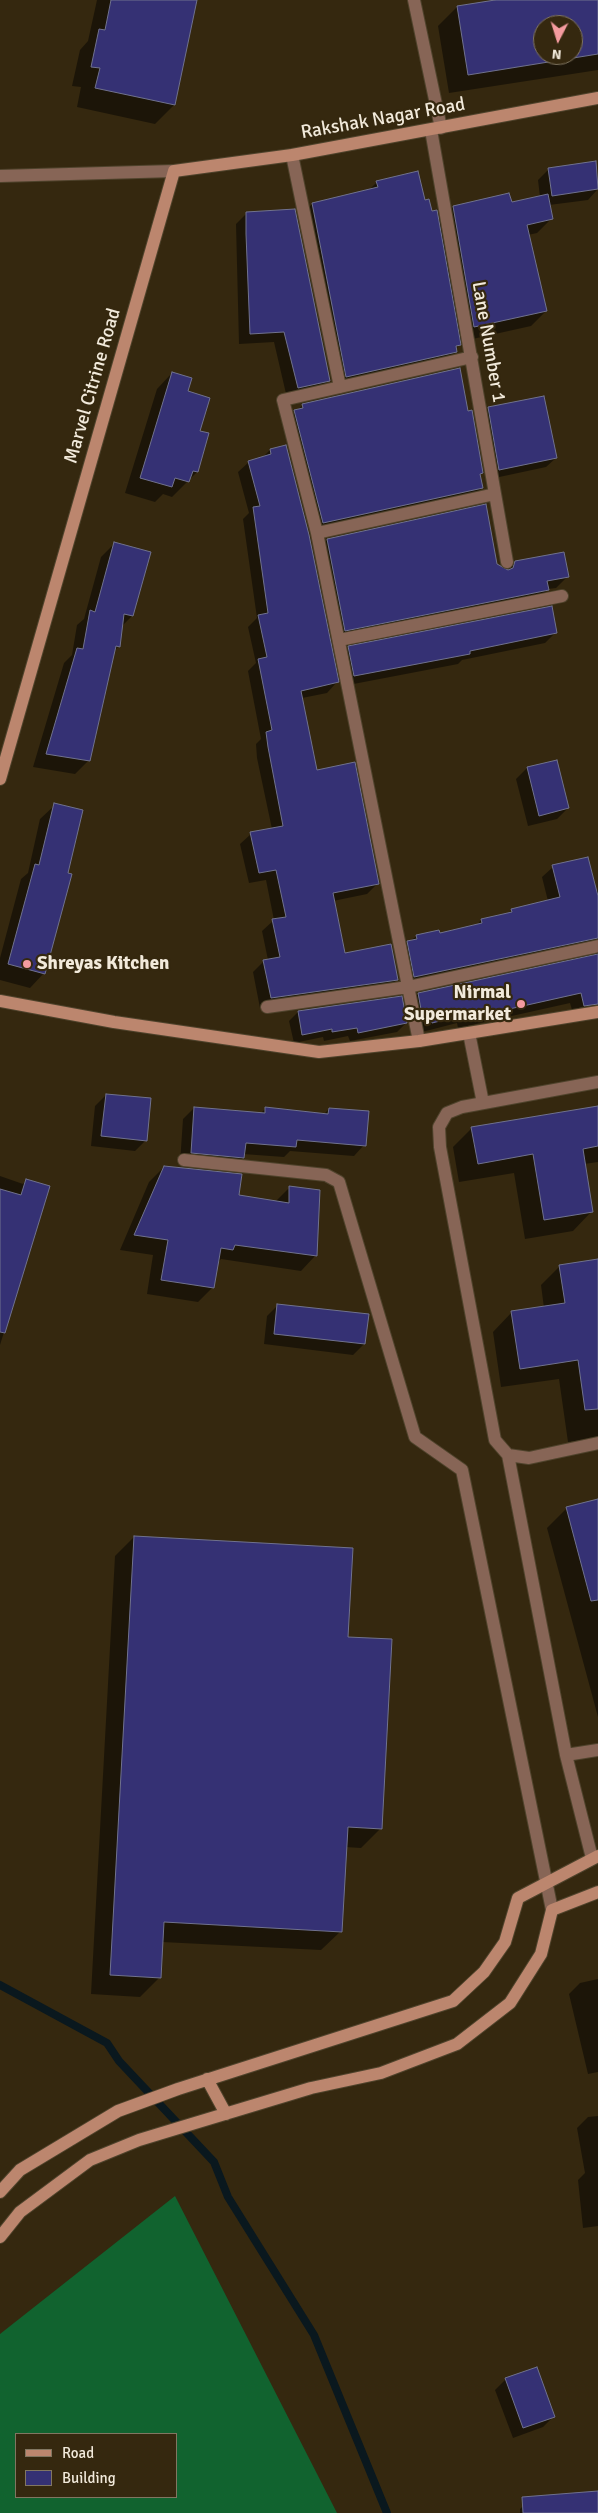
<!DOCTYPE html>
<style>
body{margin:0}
#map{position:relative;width:598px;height:2513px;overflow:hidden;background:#35280f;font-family:Signika,sans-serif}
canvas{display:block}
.legend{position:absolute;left:15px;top:2433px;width:162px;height:65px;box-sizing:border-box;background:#35280f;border:1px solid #817661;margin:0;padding:6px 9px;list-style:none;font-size:15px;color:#f2eadb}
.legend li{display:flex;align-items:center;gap:10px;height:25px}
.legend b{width:25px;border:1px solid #817661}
.north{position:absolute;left:533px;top:15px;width:50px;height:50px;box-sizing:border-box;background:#35280f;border:1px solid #817661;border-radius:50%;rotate:185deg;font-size:14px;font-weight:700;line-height:20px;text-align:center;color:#f2eadb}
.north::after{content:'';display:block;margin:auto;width:18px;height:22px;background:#f49b9f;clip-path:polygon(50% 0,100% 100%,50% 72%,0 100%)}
</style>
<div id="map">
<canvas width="598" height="2513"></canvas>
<ul class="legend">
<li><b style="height:6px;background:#bc866e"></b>Road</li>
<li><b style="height:14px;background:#353174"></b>Building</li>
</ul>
<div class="north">N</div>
</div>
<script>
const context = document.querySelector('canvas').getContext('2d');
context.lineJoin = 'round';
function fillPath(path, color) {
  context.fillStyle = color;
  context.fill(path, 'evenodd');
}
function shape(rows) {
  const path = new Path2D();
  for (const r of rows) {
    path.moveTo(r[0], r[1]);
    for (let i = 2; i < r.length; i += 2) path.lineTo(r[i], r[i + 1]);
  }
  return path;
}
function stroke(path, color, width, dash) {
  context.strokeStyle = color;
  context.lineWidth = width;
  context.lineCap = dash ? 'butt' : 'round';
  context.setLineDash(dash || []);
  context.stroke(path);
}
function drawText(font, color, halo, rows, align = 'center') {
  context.font = font + ' Signika,sans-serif';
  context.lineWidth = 4.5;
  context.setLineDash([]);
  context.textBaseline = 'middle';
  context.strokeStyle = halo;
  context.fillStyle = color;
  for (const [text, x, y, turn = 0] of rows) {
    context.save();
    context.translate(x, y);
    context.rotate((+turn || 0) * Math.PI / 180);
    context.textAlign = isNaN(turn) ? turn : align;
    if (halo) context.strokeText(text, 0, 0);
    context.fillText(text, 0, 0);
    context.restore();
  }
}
fillPath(shape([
 [175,2196,337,2513,0,2513,0,2334],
 [16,2434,176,2434,176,2497,16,2497]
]), '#11632f');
fillPath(shape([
 [97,0,195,0,174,105,155,124,77,107,81,87,72,86,80,50,88,41],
 [503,0,598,0,598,70,449,93,438,26,457,7],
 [543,25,573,25,573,55,543,55],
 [595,162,598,189,588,200,549,205,552,218,537,233,528,235,546,311,531,326,459,342,456,352,446,362,336,387,302,215,312,204,368,191,377,182,424,201,438,222,453,207,511,203,540,197,538,180,549,169],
 [247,213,329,380,318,391,287,398,274,342,239,344,236,224],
 [172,373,186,392,198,432,197,472,172,497,163,494,155,502,125,493,157,389],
 [303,405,467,413,482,473,479,476,482,488,471,499,312,534,284,422],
 [489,408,556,458,546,467,490,479,479,418],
 [270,450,337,682,327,693,302,698,316,771,378,883,367,894,333,901,344,955,397,980,386,990,260,1008,253,972,264,961,268,960,262,931,274,920,266,880,249,883,240,844,251,834,272,829,257,758,256,744,261,739,248,671,256,663,248,627,257,618,243,519,249,513,238,472,249,462,262,458],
 [485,506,496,565,507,570,516,562,567,577,556,588,548,589,537,601,334,641,316,551,327,540],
 [114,544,132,616,121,627,119,646,113,652,88,761,75,774,33,767,64,663,72,655,77,625,84,619,101,557],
 [556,632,545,643,462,660,458,664,343,686,338,659,349,648],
 [527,768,568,808,557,819,528,826,516,779],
 [55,805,44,973,30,988,0,980,0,958,21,879,28,873,40,819],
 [553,867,598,891,598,1002,572,1010,570,1003,458,1028,457,1023,422,1032,408,1005,418,994,596,956,593,951,404,987,397,953,408,942,417,936,439,935,476,926,481,920,507,914,512,910,548,901,542,877],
 [298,1012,406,1023,397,1032,350,1041,348,1036,324,1041,323,1037,294,1043,289,1021],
 [106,1095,146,1140,135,1151,91,1146,95,1106],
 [598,1107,598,1162,584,1164,592,1211,573,1231,525,1239,514,1173,459,1182,453,1147,472,1128],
 [194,1108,260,1114,266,1108,323,1115,329,1109,364,1145,354,1156,290,1151,284,1157,243,1154,243,1158,232,1168,180,1163,183,1119],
 [164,1167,237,1196,275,1202,290,1187,315,1256,301,1271,221,1259,217,1264,213,1287,198,1302,147,1294,153,1255,120,1250,149,1182],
 [0,1176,23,1184,27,1180,49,1187,0,1345],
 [598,1260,598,1438,568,1442,559,1379,501,1387,493,1332,512,1312,544,1308,541,1285,560,1266],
 [278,1305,367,1315,364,1344,353,1355,264,1344,267,1316],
 [598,1500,598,1717,547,1528,567,1508],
 [134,1537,381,1828,361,1848,345,1847,341,1931,321,1950,162,1942,160,1977,140,1997,91,1994,115,1556],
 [598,1979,598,2072,588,2074,569,1994,580,1983],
 [598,2116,598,2226,583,2228,578,2180,585,2173,577,2128,588,2117],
 [506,2379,554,2416,543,2427,513,2438,495,2390],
 [598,2492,598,2513,520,2513,520,2509,531,2498]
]), '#0007');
stroke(shape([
 [0,1985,107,2043,119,2061,214,2162,228,2197,314,2335,387,2513]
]), '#0a181e', 8);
const building = shape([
 [111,0,197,0,175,105,95,88,100,68,91,67,99,29,105,30,111,0],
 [495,0,598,0,598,54,468,75,457,6,495,0],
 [543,25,573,25,573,55,543,55,543,25],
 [596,161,598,189,552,196,548,168,596,161],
 [418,171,425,200,429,199,432,211,437,210,461,345,456,346,457,352,346,377,312,203,378,187,376,181,418,171],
 [509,193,512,202,548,194,553,219,527,225,547,311,474,327,453,206,509,193],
 [295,209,330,381,298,388,284,332,250,334,246,234,246,212,295,209],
 [460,368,468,411,472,410,483,473,480,474,483,488,323,523,294,410,303,408,302,404,460,368],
 [172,372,192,378,188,391,210,398,200,431,209,433,198,472,193,471,189,482,175,478,172,487,140,478,172,372],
 [544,396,557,458,499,470,488,407,544,396],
 [286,445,309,535,339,682,301,691,317,770,355,762,379,884,333,893,345,953,391,944,398,980,271,998,263,960,280,957,272,919,286,917,276,870,259,873,250,832,283,826,268,747,266,732,272,730,258,659,267,657,258,615,268,613,253,507,260,506,248,461,271,454,270,449,286,445],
 [486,504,497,564,508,570,513,568,515,561,564,552,569,577,547,581,549,590,345,631,327,539,486,504],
 [114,542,151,552,133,616,124,614,120,647,116,646,90,761,46,754,77,648,83,649,90,610,95,612,114,542],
 [552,606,557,633,470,651,470,654,354,676,348,646,552,606],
 [557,760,569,808,539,816,527,767,557,760],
 [54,803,83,810,68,873,72,874,45,974,8,964,35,864,39,865,54,803],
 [588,857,598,896,598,938,414,977,407,941,417,939,416,935,439,930,440,933,482,923,481,919,512,912,511,909,560,897,552,865,588,857],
 [598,954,598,1004,584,1006,581,993,469,1018,468,1014,432,1023,431,1018,423,1020,418,993,598,954],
 [402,996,407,1023,358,1033,357,1028,332,1032,332,1029,302,1035,298,1011,402,996],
 [106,1094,151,1098,147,1141,101,1136,106,1094],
 [598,1106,598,1146,583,1149,593,1212,544,1220,533,1154,478,1164,471,1127,598,1106],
 [194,1107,265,1113,265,1107,328,1114,329,1108,369,1111,366,1146,297,1140,296,1147,246,1143,244,1158,191,1153,194,1107],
 [164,1166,242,1174,239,1195,289,1203,289,1186,320,1190,317,1256,235,1245,233,1250,221,1248,214,1288,161,1280,168,1240,134,1235,164,1166],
 [26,1179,50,1186,5,1333,0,1332,0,1189,21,1195,26,1179],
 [598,1259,598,1409,585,1410,578,1360,520,1369,511,1311,565,1303,559,1265,598,1259],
 [277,1304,369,1314,365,1344,274,1334,277,1304],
 [598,1499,598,1600,591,1601,566,1507,598,1499],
 [134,1536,353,1548,348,1637,392,1639,382,1829,348,1827,342,1932,164,1922,161,1978,110,1975,134,1536],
 [537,2367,555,2417,523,2428,505,2378,537,2367],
 [598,2491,598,2513,523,2513,522,2497,598,2491]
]);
fillPath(building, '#353174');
stroke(building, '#70728e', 1);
const street = shape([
 [414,0,441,128],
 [431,130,507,562],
 [292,155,340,387],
 [0,176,174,171],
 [317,533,495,494],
 [339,640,562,596],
 [267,1007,408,987,598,946],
 [469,1033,483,1103],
 [419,1041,317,533,283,400,472,357],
 [184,1160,326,1175,339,1182,415,1437,462,1470,552,1910],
 [508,1455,529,1458,598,1443],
 [566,1755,598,1750],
 [592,1858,566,1755,508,1455,495,1440,440,1147,439,1127,447,1113,462,1107,598,1082]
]);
const secondary = shape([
 [0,779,174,171,292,155,598,98],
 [0,1001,114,1022,319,1052,419,1041,598,1012],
 [207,2079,226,2114],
 [0,2192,20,2170,118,2111,178,2089,453,2001,484,1972,505,1942,518,1898,598,1856],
 [0,2237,20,2212,90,2160,139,2140,195,2123,311,2088,381,2073,457,2044,510,2003,541,1954,552,1910,598,1892]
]);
stroke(street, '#4f432c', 14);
stroke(secondary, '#4f432c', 14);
stroke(street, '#876556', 12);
stroke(secondary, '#bc866e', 12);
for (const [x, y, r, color] of [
 [27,964,5,"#f49b9f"],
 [521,1004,5,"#f49b9f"]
]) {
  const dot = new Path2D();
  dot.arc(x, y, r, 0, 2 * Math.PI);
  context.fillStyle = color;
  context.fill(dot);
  stroke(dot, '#35280f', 2);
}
drawText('19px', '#f2eadb', '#35280f', [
 ["Rakshak Nagar Road",383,119,-10],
 ["Lane Number 1",488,342,80],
 ["Marvel Citrine Road",93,386,-74]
]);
drawText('bold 19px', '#f2eadb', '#35280f', [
 ["Shreyas Kitchen",37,964],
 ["Nirmal",511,993,"right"],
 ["Supermarket",511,1015,"right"]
], 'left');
</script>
